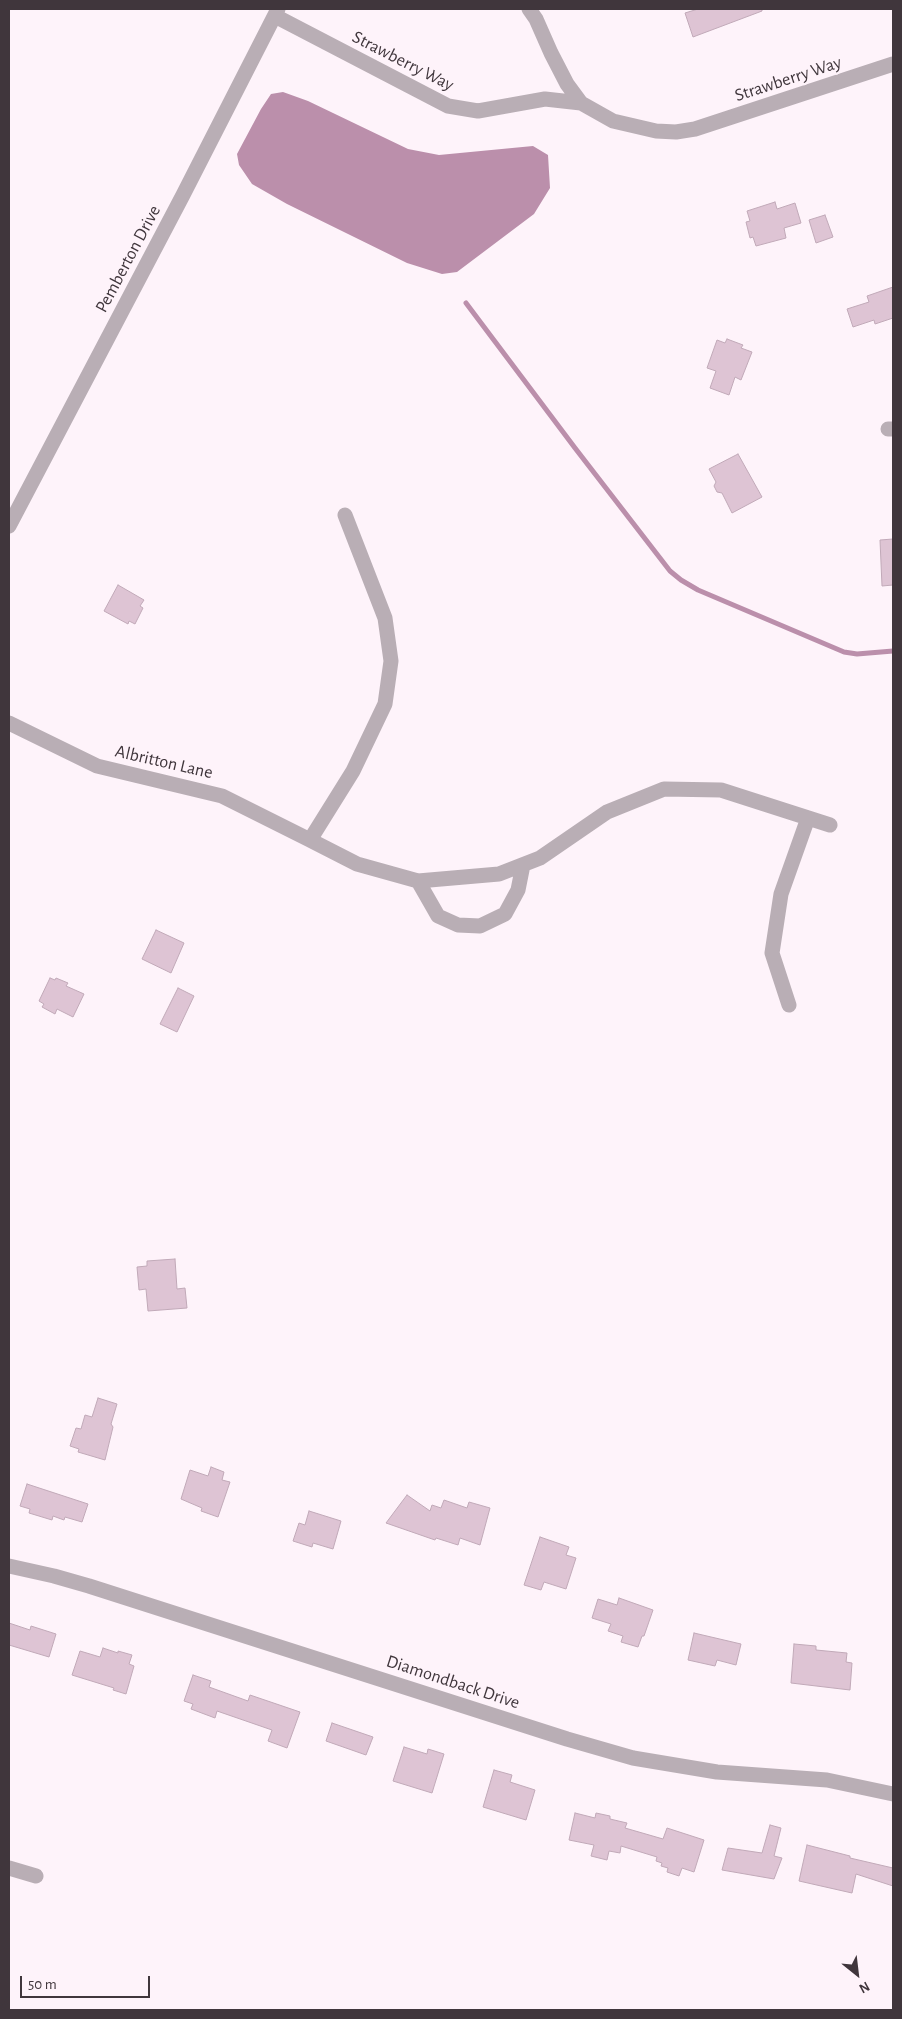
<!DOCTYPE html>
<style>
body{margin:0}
#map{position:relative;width:902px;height:2019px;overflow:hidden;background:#fef3fa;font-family:"Alegreya Sans",sans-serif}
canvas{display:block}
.frame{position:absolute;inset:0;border:10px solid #40363c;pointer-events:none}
.north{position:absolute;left:832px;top:1949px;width:50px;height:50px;-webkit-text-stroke:4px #fef3fa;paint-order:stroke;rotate:151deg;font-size:14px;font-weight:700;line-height:20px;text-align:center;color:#40363c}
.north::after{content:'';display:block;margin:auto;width:18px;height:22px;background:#40363c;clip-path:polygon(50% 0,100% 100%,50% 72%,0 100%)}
.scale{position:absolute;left:20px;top:1976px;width:130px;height:22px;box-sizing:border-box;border:2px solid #40363c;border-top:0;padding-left:6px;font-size:15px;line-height:18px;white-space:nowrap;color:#40363c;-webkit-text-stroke:4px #fef3fa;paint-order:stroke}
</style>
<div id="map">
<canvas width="902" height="2019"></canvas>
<div class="frame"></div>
<div class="north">N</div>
<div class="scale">50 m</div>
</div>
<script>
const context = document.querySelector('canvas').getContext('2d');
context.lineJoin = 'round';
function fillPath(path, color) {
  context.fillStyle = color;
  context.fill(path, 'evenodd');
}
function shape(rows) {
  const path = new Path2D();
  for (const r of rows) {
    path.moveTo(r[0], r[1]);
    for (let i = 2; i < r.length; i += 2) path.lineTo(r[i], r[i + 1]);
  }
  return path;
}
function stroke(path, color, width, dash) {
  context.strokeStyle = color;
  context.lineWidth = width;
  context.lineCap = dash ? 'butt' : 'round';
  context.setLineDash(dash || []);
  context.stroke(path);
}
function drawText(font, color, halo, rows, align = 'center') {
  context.font = font + ' "Alegreya Sans",sans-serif';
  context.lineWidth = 4.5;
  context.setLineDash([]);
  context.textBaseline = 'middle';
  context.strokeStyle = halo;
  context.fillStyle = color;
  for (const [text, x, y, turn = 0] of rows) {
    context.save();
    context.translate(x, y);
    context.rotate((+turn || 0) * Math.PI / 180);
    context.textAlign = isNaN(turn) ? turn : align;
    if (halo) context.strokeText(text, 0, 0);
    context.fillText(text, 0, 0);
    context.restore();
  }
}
fillPath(shape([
 [283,92,308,101,408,149,439,155,533,146,548,155,550,188,534,214,457,272,442,274,407,263,287,204,252,184,239,165,237,154,261,109,271,94]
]), '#bb8fab');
stroke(shape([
 [466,303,575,448,670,571,681,580,698,590,844,652,857,654,893,651]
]), '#bb8fab', 5);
const building = shape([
 [698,9,762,9,762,11,693,37,685,13,698,9],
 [775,202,777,209,795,203,801,223,784,228,786,238,756,246,753,237,750,238,746,222,750,221,747,211,775,202],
 [825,215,833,237,816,243,809,220,825,215],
 [893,287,893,318,875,324,874,320,853,327,847,309,869,302,867,296,893,287],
 [727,339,743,345,741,348,752,352,741,380,735,377,729,395,710,388,716,371,707,368,717,340,725,343,727,339],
 [738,454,762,497,732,513,722,493,717,492,714,486,716,482,709,469,738,454],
 [893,539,893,585,882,586,880,540,893,539],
 [118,585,144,600,140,606,143,608,135,624,129,621,128,624,104,611,118,585],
 [156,930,184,943,171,973,142,959,156,930],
 [50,978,55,980,56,978,68,983,66,986,84,994,73,1017,57,1009,55,1014,42,1007,44,1004,39,1001,50,978],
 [178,988,194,996,177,1032,160,1024,178,988],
 [175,1259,177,1289,185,1288,187,1308,148,1311,146,1289,139,1290,137,1267,147,1266,147,1261,175,1259],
 [98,1398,117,1404,111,1424,113,1427,105,1460,78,1452,79,1449,70,1446,76,1428,81,1429,85,1415,92,1417,98,1398],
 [211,1467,224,1472,222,1480,230,1482,218,1517,201,1511,202,1508,181,1499,190,1470,208,1476,211,1467],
 [27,1484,88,1504,82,1522,65,1517,64,1520,53,1516,52,1520,29,1513,30,1509,20,1506,27,1484],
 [407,1495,430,1511,432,1505,441,1508,444,1500,467,1508,469,1502,490,1508,480,1545,460,1538,458,1545,436,1538,435,1540,386,1523,407,1495],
 [309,1511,341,1521,333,1549,313,1543,312,1547,293,1541,299,1523,305,1525,309,1511],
 [540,1537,569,1547,566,1555,576,1558,566,1589,544,1582,541,1590,524,1585,540,1537],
 [619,1598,653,1610,644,1636,642,1636,638,1647,621,1642,623,1636,608,1631,611,1624,592,1618,598,1599,617,1605,619,1598],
 [9,1623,30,1630,31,1626,56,1634,49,1657,9,1645,9,1623],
 [694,1633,741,1644,736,1665,717,1660,715,1666,688,1660,694,1633],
 [794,1644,816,1646,816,1650,847,1653,846,1662,852,1663,850,1690,791,1683,794,1644],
 [103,1648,118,1653,118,1651,132,1655,129,1664,134,1666,126,1694,113,1690,114,1688,72,1675,80,1651,100,1657,103,1648],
 [193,1675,211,1681,209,1687,248,1701,250,1695,300,1712,287,1748,268,1741,272,1730,217,1711,215,1718,191,1709,193,1704,184,1701,193,1675],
 [332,1723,373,1737,366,1755,326,1741,332,1723],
 [404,1747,427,1754,428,1749,444,1754,432,1793,393,1781,404,1747],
 [494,1770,512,1775,510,1782,535,1790,526,1820,483,1807,494,1770],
 [575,1813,595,1818,596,1813,610,1816,610,1819,627,1823,625,1828,663,1839,667,1828,704,1840,694,1872,682,1868,679,1876,667,1872,668,1868,661,1866,662,1863,656,1861,657,1857,621,1846,620,1853,609,1851,607,1860,591,1856,594,1845,569,1840,575,1813],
 [770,1825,781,1828,774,1856,782,1858,774,1879,722,1870,728,1848,762,1853,770,1825],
 [807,1845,850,1856,850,1858,893,1868,893,1886,856,1874,852,1893,799,1881,807,1845]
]);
fillPath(building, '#dec4d4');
stroke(building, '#c1a9b8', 1);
stroke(shape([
 [529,9,536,19,551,53,567,84,581,103],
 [275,16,448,106,478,111,545,99,581,103,613,121,656,131,676,132,695,129,893,64],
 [888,429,893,429],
 [345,515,385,618,391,661,385,704,353,771,310,840,357,864,418,881,499,874,540,858,607,812,664,789,721,790,830,825],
 [9,526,183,195,278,9],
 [9,723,97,766,222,796,310,840],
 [418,881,438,916,458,925,480,926,505,914,518,890,523,865],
 [789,1005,772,953,781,894,808,818],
 [9,1566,54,1576,89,1586,567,1739,633,1758,717,1772,827,1780,893,1794],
 [9,1868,36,1876]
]), '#b9aeb5', 15);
drawText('18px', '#40363c', '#fef3fa', [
 ["Strawberry Way",403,61,27],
 ["Strawberry Way",788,79,-18],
 ["Pemberton Drive",128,259,-62],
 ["Albritton Lane",164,762,13],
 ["Diamondback Drive",453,1682,18]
]);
</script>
